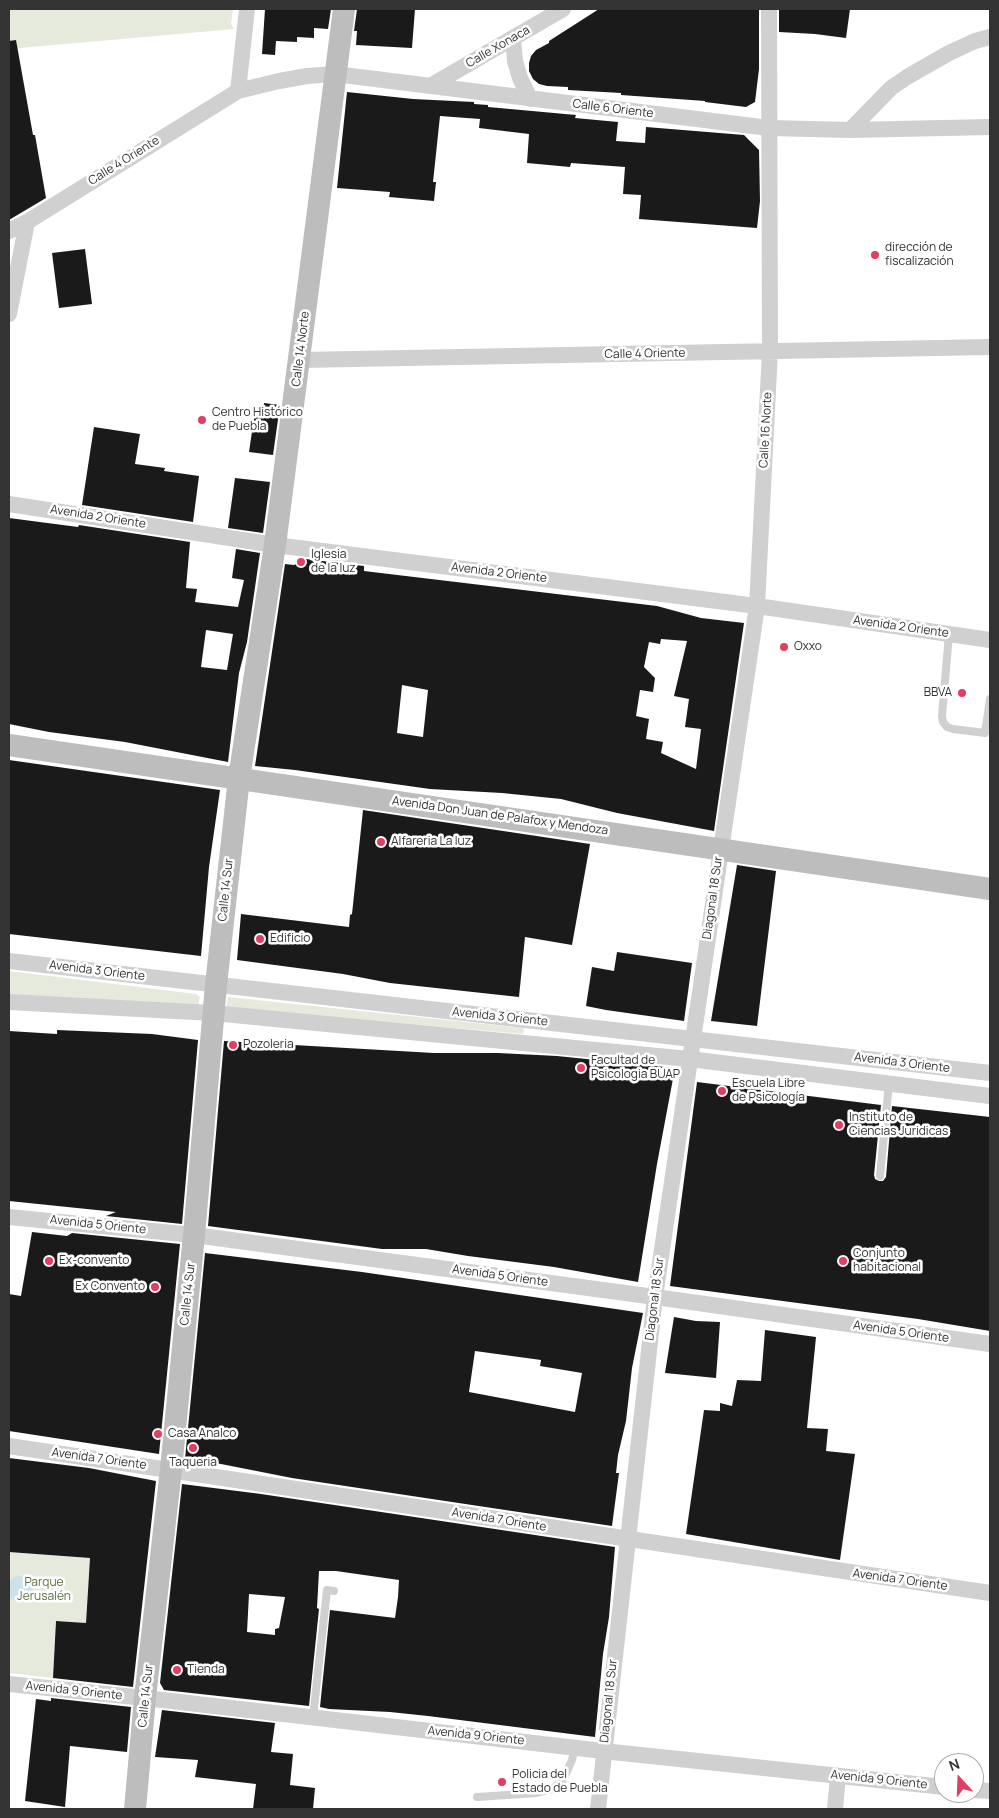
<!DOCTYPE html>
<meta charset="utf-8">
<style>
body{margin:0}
#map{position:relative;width:999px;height:1818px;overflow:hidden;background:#fff;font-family:Manrope,sans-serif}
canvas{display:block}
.frame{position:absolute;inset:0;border:10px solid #333;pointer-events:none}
.north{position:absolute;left:934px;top:1753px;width:50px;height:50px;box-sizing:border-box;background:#fff;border:1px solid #adadad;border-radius:50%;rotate:340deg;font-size:14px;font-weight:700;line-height:20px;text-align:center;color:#333}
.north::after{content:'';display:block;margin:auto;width:18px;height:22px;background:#e23d63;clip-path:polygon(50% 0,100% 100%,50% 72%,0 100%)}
</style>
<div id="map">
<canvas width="999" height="1818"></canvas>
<div class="frame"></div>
<div class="north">N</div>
</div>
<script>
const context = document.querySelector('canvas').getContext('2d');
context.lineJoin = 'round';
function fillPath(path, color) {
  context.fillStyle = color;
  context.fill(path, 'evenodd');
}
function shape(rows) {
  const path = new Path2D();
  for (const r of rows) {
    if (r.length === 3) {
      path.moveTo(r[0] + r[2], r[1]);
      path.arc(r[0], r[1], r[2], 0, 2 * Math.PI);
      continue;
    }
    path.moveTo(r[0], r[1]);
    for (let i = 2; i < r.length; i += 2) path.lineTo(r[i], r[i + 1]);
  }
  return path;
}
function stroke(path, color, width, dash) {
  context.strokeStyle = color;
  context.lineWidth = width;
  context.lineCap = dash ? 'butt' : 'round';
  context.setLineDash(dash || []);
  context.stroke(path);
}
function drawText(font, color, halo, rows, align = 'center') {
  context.font = font + ' Manrope,sans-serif';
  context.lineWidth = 5;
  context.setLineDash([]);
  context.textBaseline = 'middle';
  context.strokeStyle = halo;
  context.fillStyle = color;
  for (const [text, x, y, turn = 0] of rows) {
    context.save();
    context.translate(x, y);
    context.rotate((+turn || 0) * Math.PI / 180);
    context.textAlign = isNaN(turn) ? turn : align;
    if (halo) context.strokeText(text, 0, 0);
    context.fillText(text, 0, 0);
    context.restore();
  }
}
fillPath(shape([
 [9,9,233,9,231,24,234,29,9,49],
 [9,971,196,994,200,997,198,1005,9,997],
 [228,997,523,1028,524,1030,523,1034,226,1008],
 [9,1552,90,1558,86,1623,56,1621,53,1678,9,1673]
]), '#e5eadc');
fillPath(shape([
 [20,1589,13]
]), '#cae2e9');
fillPath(shape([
 [265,9,331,9,328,29,314,28,314,38,297,37,297,42,276,41,275,55,262,54],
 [357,9,415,9,412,48,356,45,357,31,354,31],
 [599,9,759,9,759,69,755,102,746,107,705,102,705,101,621,95,621,93,568,90,568,87,547,86,539,84,533,79,529,71,529,63,531,56,536,50,549,43,549,41],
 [779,9,850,9,846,38,815,34,779,32],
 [16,40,33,135,35,135,46,198,9,220,9,41],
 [347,92,413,99,474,102,474,104,488,105,488,107,576,115,575,118,618,122,616,141,645,143,646,127,744,135,759,150,760,201,757,228,639,219,641,195,623,194,625,167,571,163,570,167,527,163,529,134,479,128,480,119,440,116,433,182,436,182,434,201,389,197,390,192,337,188],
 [85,249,92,304,59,308,52,253],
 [264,403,280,405,273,455,249,452,255,411,263,412],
 [94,427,140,434,135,464,165,468,164,471,199,476,193,522,82,505],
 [235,478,270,482,263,533,228,528],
 [9,518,78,527,79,525,190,542,186,588,197,589,195,602,238,607,244,580,232,578,236,549,260,553,247,642,239,673,228,762,125,742,49,732,9,724],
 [206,630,233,634,227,670,201,667],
 [306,559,364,566,364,571,389,574,657,606,701,618,744,623,714,831,617,813,561,799,502,793,430,789,295,770,255,766,285,564,294,565],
 [661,639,687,641,674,696,689,699,685,727,701,729,696,769,661,753,663,742,646,739,649,719,636,716,640,690,653,692,655,678,644,667,649,642,660,644],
 [402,685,428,690,423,737,397,733],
 [9,760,220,790,209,867,201,956,9,934],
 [363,810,590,844,572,945,525,937,519,997,390,983,343,974,237,960,241,914,349,927,350,915,352,914],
 [737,865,776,871,757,1026,711,1021],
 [617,952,692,963,684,1021,606,1010,586,1006,592,967,614,971],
 [57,1030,152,1034,198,1040,182,1224,106,1216,116,1212,9,1201,9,1031,57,1034],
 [224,1041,434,1053,498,1053,557,1056,675,1068,657,1164,638,1282,554,1267,468,1256,426,1249,382,1249,208,1226],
 [697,1082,881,1105,874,1175,875,1179,879,1181,883,1181,886,1177,892,1106,990,1117,990,1331,918,1319,670,1286],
 [32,1232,67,1236,72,1233,180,1244,159,1454,9,1431,9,1294,21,1296],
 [205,1253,362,1272,643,1313,632,1368,626,1421,618,1455,616,1473,619,1473,612,1526,292,1478,221,1464,185,1459],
 [475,1351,541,1360,540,1366,582,1373,575,1412,469,1392],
 [674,1317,696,1321,720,1322,716,1378,665,1373],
 [765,1330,816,1337,807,1428,828,1429,826,1451,855,1454,840,1560,686,1534,704,1410,720,1411,720,1403,732,1406,737,1380,761,1381],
 [9,1458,89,1468,156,1481,133,1687,53,1678,56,1621,86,1623,90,1558,9,1552],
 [182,1484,261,1494,615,1547,609,1617,603,1654,595,1737,428,1716,390,1712,329,1709,320,1707,330,1610,395,1618,398,1597,399,1580,336,1571,319,1571,317,1608,319,1609,309,1706,164,1690,160,1683],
 [249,1594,285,1597,279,1628,275,1629,275,1635,247,1632],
 [51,1698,131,1707,127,1752,70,1746,65,1807,25,1801,36,1699,51,1701],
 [162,1710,275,1723,271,1752,293,1754,290,1785,315,1788,313,1809,253,1809,256,1784,195,1777,198,1760,155,1757]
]), '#1a1a1a');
stroke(shape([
 [949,634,942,716,943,722,947,727,953,729,985,733,990,699],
 [880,1176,889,1083],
 [313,1717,327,1590,334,1591],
 [477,1797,537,1793,552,1789,563,1780,572,1760,575,1747]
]), '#d0d0d0', 8);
stroke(shape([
 [513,39,515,61,520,78,530,99],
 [432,85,563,9],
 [238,91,247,9],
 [850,130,891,88,907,77,949,53,975,41,990,37],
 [9,231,27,222,238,91,279,81,307,76,335,74,769,128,850,130,990,127],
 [9,314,27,222],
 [300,360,990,347],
 [9,504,275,545,757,606,990,640],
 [9,961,990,1073],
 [9,1002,213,1013,689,1059,990,1096],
 [9,1217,194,1235,655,1297,990,1344],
 [9,1446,990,1593],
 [9,1684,145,1698,603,1751,944,1787],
 [974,1790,990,1791],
 [598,1809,655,1297,757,606,770,351,769,9],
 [835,1809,838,1776]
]), '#d0d0d0', 16);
stroke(shape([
 [9,745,990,889],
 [135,1809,145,1698,171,1469,194,1235,216,985,239,778,275,545,344,9]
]), '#bdbdbd', 22);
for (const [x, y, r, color] of [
 [875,255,5,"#e23d63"],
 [202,420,5,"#e23d63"],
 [301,562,5,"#e23d63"],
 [784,647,5,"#e23d63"],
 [962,693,5,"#e23d63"],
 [381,842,5,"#e23d63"],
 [260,939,5,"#e23d63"],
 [233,1045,5,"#e23d63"],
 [581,1068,5,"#e23d63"],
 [722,1091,5,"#e23d63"],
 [839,1125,5,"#e23d63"],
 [49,1261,5,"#e23d63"],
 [843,1261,5,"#e23d63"],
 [155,1287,5,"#e23d63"],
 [158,1434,5,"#e23d63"],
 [193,1448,5,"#e23d63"],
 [177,1670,5,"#e23d63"],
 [502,1782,5,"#e23d63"]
]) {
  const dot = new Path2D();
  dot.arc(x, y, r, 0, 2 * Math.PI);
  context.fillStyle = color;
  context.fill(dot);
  stroke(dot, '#fff', 2);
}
drawText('12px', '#333', '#fff', [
 ["Calle Xonaca",498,47,-30],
 ["Calle 6 Oriente",613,109,7],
 ["Calle 4 Oriente",124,161,-32],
 ["Calle 14 Norte",301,349,-83],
 ["Calle 4 Oriente",645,354,-1],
 ["Calle 16 Norte",766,430,-87],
 ["Avenida 2 Oriente",98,517,9],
 ["Avenida 2 Oriente",499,573,7],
 ["Avenida 2 Oriente",901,627,8],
 ["Avenida Don Juan de Palafox y Mendoza",500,816,8],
 ["Calle 14 Sur",226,890,-84],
 ["Diagonal 18 Sur",713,898,-82],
 ["Avenida 3 Oriente",97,971,7],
 ["Avenida 3 Oriente",500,1017,6],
 ["Avenida 3 Oriente",902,1063,7],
 ["Avenida 5 Oriente",98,1225,6],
 ["Avenida 5 Oriente",500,1276,8],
 ["Calle 14 Sur",188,1294,-84],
 ["Diagonal 18 Sur",655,1299,-83],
 ["Avenida 5 Oriente",901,1332,8],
 ["Avenida 7 Oriente",99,1459,8],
 ["Avenida 7 Oriente",499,1520,9],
 ["Avenida 7 Oriente",900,1580,8],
 ["Avenida 9 Oriente",74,1691,6],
 ["Calle 14 Sur",146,1696,-84],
 ["Diagonal 18 Sur",609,1701,-84],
 ["Avenida 9 Oriente",476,1736,6],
 ["Avenida 9 Oriente",879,1780,6]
]);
drawText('12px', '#333', '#fff', [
 ["dirección de",885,248],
 ["fiscalización",885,262],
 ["Centro Histórico",212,413],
 ["de Puebla",212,427],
 ["Iglesia",311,555],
 ["de la luz",311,569],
 ["Oxxo",794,647],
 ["BBVA",952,693,"right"],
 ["Alfareria La luz",391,842],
 ["Edificio",270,939],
 ["Pozoleria",243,1045],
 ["Facultad de",591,1061],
 ["Psicologia BUAP",591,1075],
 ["Escuela Libre",732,1084],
 ["de Psicología",732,1098],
 ["Instituto de",849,1118],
 ["Ciencias Juridicas",849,1132],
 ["Conjunto",853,1254],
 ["habitacional",853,1268],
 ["Ex-convento",59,1261],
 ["Ex Convento",145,1287,"right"],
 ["Casa Analco",168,1434],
 ["Taqueria",193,1463,"center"],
 ["Tienda",187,1670],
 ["Policia del",512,1775],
 ["Estado de Puebla",512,1789]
], 'left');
drawText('12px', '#5d6f40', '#fff', [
 ["Parque",44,1583],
 ["Jerusalén",44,1597]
]);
</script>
